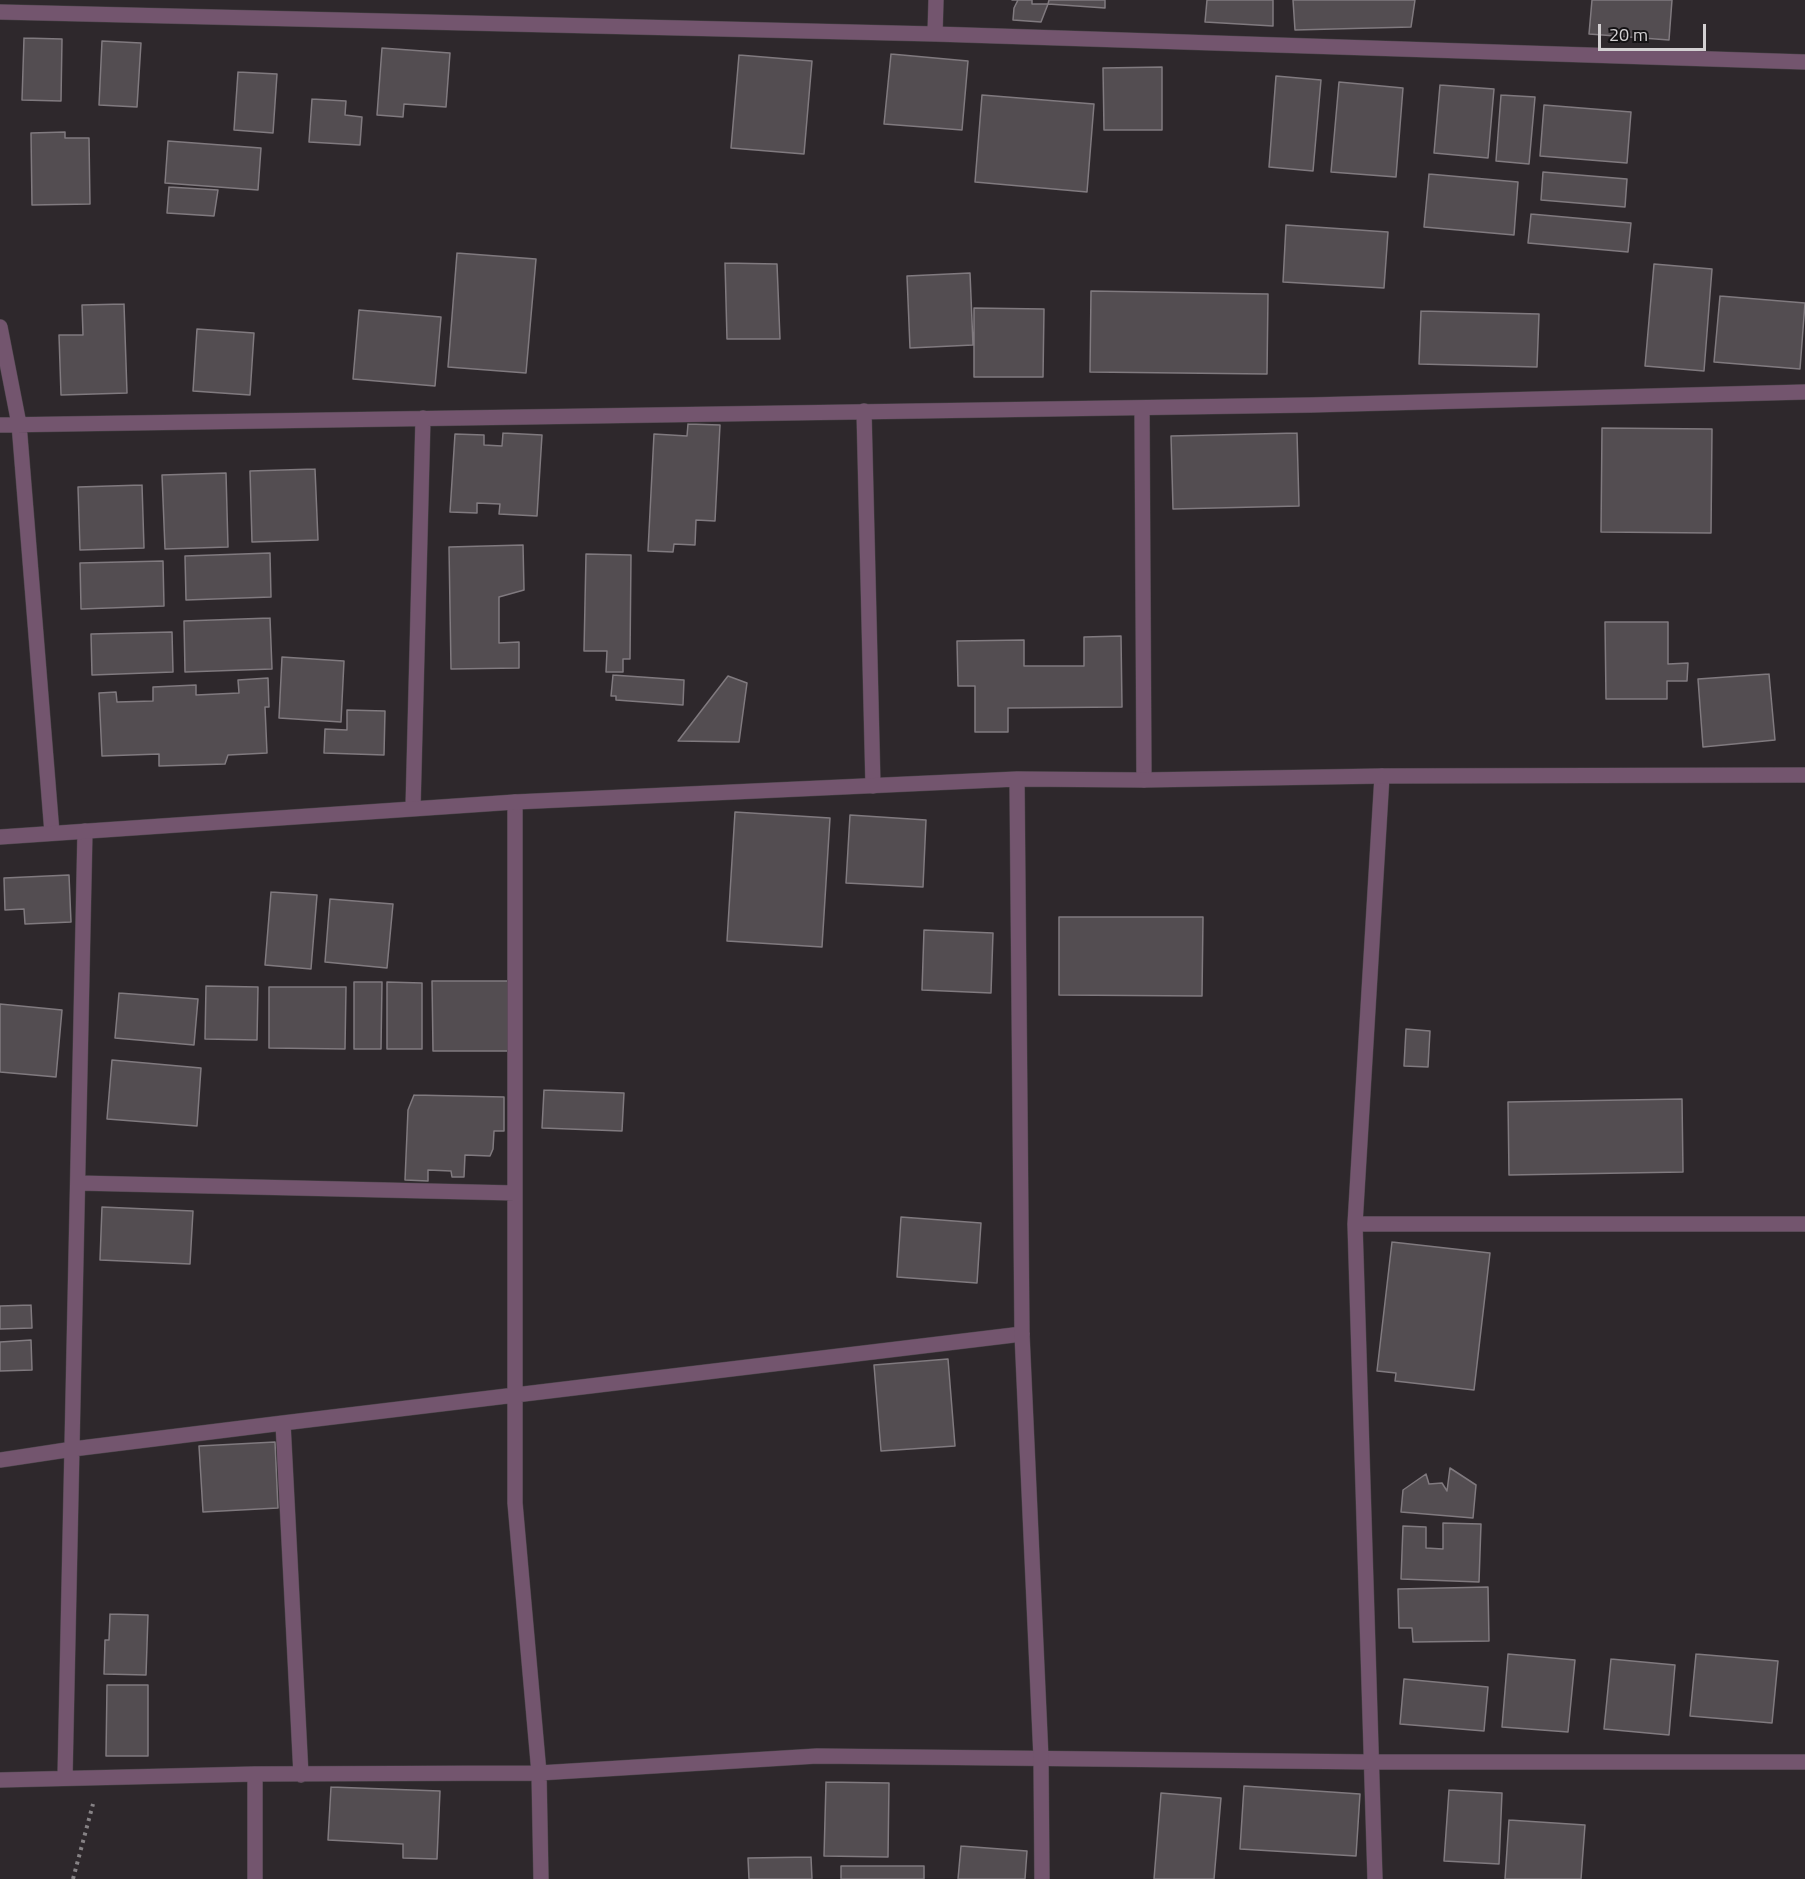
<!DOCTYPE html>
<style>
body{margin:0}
#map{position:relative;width:1805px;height:1879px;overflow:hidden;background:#2e282c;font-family:"Titillium Web",sans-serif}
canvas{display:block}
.scale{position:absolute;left:1598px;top:24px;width:108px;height:27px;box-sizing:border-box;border:3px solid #d3d0d2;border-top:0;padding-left:8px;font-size:18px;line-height:21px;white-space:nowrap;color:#d3d0d2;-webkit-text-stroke:4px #141214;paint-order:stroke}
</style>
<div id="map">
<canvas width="1805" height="1879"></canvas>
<div class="scale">20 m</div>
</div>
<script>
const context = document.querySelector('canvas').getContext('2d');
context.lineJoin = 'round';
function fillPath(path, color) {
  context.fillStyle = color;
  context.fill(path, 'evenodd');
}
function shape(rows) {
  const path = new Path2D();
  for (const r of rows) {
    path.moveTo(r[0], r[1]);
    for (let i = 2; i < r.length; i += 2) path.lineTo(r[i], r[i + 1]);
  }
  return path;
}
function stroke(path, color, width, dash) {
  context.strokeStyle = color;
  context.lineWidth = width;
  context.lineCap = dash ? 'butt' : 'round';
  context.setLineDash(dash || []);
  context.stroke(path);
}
const building = shape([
 [1012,0,1032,0,1032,4,1048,4,1041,22,1013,20,1014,8,1018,0,1012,0],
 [1049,0,1105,0,1105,8,1048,4,1049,0],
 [1207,0,1273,0,1273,26,1205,22,1207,0],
 [1293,0,1415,0,1411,27,1295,30,1293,0],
 [1592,0,1672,0,1669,40,1589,34,1592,0],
 [24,38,62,39,61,101,22,100,24,38],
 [102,41,141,43,137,107,99,105,102,41],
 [382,48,450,53,446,107,404,104,403,117,377,115,382,48],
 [891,54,968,61,962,130,884,124,891,54],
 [739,55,812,61,804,154,731,148,739,55],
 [1162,67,1162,130,1104,130,1103,68,1162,67],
 [238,72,277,74,273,133,234,130,238,72],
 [1276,76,1321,80,1313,171,1269,167,1276,76],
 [1339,82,1403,88,1396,177,1331,172,1339,82],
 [1440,85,1494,89,1488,158,1434,153,1440,85],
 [982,95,1094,104,1087,192,975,182,982,95],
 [1501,95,1535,97,1529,164,1496,161,1501,95],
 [312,99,346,101,345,115,362,117,360,145,309,142,312,99],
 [1544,105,1631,112,1627,163,1540,156,1544,105],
 [65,132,65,138,89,138,90,204,32,205,31,133,65,132],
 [168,141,261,148,258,190,165,183,168,141],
 [1543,172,1627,179,1625,207,1541,200,1543,172],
 [1429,174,1518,182,1514,235,1424,227,1429,174],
 [169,187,218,190,214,216,167,213,169,187],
 [1531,214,1631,223,1628,252,1528,243,1531,214],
 [1286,225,1388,232,1384,288,1283,282,1286,225],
 [457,253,536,259,526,373,448,367,457,253],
 [725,263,777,264,780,339,727,339,725,263],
 [1654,264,1712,269,1704,371,1645,366,1654,264],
 [970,273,973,345,910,348,907,276,970,273],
 [1091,291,1268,294,1267,374,1090,372,1091,291],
 [1720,296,1805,303,1800,369,1714,362,1720,296],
 [124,304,127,393,61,395,59,335,83,335,82,305,124,304],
 [974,308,1044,309,1043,377,974,377,974,308],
 [359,310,441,317,435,386,353,379,359,310],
 [1421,311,1539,314,1537,367,1419,364,1421,311],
 [197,329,254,333,250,395,193,391,197,329],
 [688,424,720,425,715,521,696,520,695,545,674,544,673,552,648,551,654,434,687,436,688,424],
 [1602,428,1712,429,1711,533,1601,532,1602,428],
 [503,433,542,435,537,516,499,514,500,504,477,503,477,513,450,512,455,434,484,435,484,445,502,446,503,433],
 [1297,433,1299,506,1173,509,1171,436,1297,433],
 [315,469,318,540,252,542,250,471,315,469],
 [226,473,228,547,165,549,162,475,226,473],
 [142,485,144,548,80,550,78,487,142,485],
 [523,545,524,590,499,597,499,643,519,642,519,668,451,669,449,547,523,545],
 [270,553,271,597,186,600,185,556,270,553],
 [586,554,631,555,630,659,623,659,623,672,606,672,607,651,584,651,586,554],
 [163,561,164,606,81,609,80,563,163,561],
 [270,618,272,669,185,672,184,621,270,618],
 [1605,622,1668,622,1668,664,1688,663,1687,681,1667,681,1667,699,1606,699,1605,622],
 [172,632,173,672,92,675,91,634,172,632],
 [1121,636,1122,707,1008,708,1008,732,975,732,975,686,958,686,957,641,1024,640,1024,666,1084,666,1084,637,1121,636],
 [282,657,344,661,341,722,279,718,282,657],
 [1769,674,1775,740,1703,747,1698,679,1769,674],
 [613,675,684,680,683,705,616,700,616,696,611,696,613,675],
 [728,676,747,683,739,742,678,741,728,676],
 [268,678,269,707,265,707,267,753,228,755,225,764,159,766,159,754,102,756,99,693,116,692,117,702,153,701,153,687,196,685,196,695,239,693,238,680,268,678],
 [347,710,385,711,384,755,324,753,325,729,347,730,347,710],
 [735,812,830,818,822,947,727,941,735,812],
 [850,815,926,820,923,887,846,883,850,815],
 [69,875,71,922,25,924,24,909,5,910,4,878,69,875],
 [271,892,317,895,311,969,265,965,271,892],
 [330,899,393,904,387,968,325,962,330,899],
 [1059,917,1203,917,1202,996,1059,995,1059,917],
 [924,930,993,933,991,993,922,990,924,930],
 [432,981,508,981,508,1051,433,1051,432,981],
 [354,982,382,982,381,1049,354,1049,354,982],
 [387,982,422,983,422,1049,387,1049,387,982],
 [206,986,258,987,257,1040,205,1039,206,986],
 [269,987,346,987,345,1049,269,1048,269,987],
 [119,993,198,999,194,1045,115,1038,119,993],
 [0,1004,62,1010,56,1077,0,1072,0,1004],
 [1406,1029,1430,1031,1428,1067,1404,1066,1406,1029],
 [112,1060,201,1068,197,1126,107,1119,112,1060],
 [544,1090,624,1093,622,1131,542,1128,544,1090],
 [414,1095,504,1097,504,1131,494,1131,493,1149,490,1156,465,1155,464,1177,452,1177,451,1171,428,1170,428,1181,405,1180,408,1110,414,1095],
 [1682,1099,1683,1172,1509,1175,1508,1102,1682,1099],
 [102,1207,193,1211,190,1264,100,1260,102,1207],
 [901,1217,981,1223,977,1283,897,1277,901,1217],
 [1392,1242,1490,1253,1474,1390,1395,1381,1396,1373,1377,1371,1392,1242],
 [31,1305,32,1328,0,1329,0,1306,31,1305],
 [31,1340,32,1370,0,1371,0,1342,31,1340],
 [948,1359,955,1446,881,1451,874,1365,948,1359],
 [275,1442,278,1508,203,1512,199,1446,275,1442],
 [1450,1468,1476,1485,1473,1518,1401,1512,1403,1490,1426,1474,1429,1484,1442,1483,1447,1491,1450,1468],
 [1443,1523,1481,1524,1479,1582,1401,1579,1403,1526,1426,1527,1426,1548,1443,1549,1443,1523],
 [1488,1587,1489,1641,1413,1642,1412,1628,1399,1628,1398,1589,1488,1587],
 [110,1614,148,1615,146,1675,104,1674,105,1640,109,1640,110,1614],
 [1508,1654,1575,1660,1568,1732,1502,1727,1508,1654],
 [1696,1654,1778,1661,1772,1723,1690,1716,1696,1654],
 [1611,1659,1675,1665,1669,1735,1604,1729,1611,1659],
 [1404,1679,1488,1687,1484,1731,1400,1724,1404,1679],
 [107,1685,148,1685,148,1756,106,1756,107,1685],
 [826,1782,889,1783,888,1857,824,1856,826,1782],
 [1244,1786,1360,1794,1356,1856,1240,1849,1244,1786],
 [331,1787,440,1791,437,1859,403,1858,403,1844,328,1840,331,1787],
 [1449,1790,1502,1793,1499,1864,1444,1861,1449,1790],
 [1161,1793,1221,1798,1214,1879,1154,1879,1161,1793],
 [1509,1820,1585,1825,1581,1879,1505,1879,1509,1820],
 [961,1846,1027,1851,1025,1879,958,1879,961,1846],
 [811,1857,812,1879,749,1879,748,1858,811,1857],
 [841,1866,924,1866,924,1879,841,1879,841,1866]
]);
fillPath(building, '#534d51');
stroke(building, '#807a7f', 1.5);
const minor = shape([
 [0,12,935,34,1805,62],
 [935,34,936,0],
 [0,327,19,424,52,833],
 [1142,408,1144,780],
 [864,411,873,786],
 [0,425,1311,405,1805,392],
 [515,802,515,1503,539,1773,541,1879],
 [413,808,423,418],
 [78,1183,515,1193],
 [1355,1224,1805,1224],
 [283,1423,301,1775],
 [0,1460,73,1449,283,1423,1022,1334],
 [65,1777,85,831],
 [0,1780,255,1774,539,1773,817,1756,1372,1762,1805,1762],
 [255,1879,255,1774],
 [1375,1879,1355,1224,1382,776]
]);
const tertiary = shape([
 [1017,779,1022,1334,1041,1758,1042,1879],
 [0,837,515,802,1017,779,1144,780,1382,776,1805,775]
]);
stroke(minor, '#484347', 16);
stroke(tertiary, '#484347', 16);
stroke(shape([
 [73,1879,93,1804]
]), '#868285', 4, [3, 4.5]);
stroke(minor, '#73556e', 15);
stroke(tertiary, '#73556e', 15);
</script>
